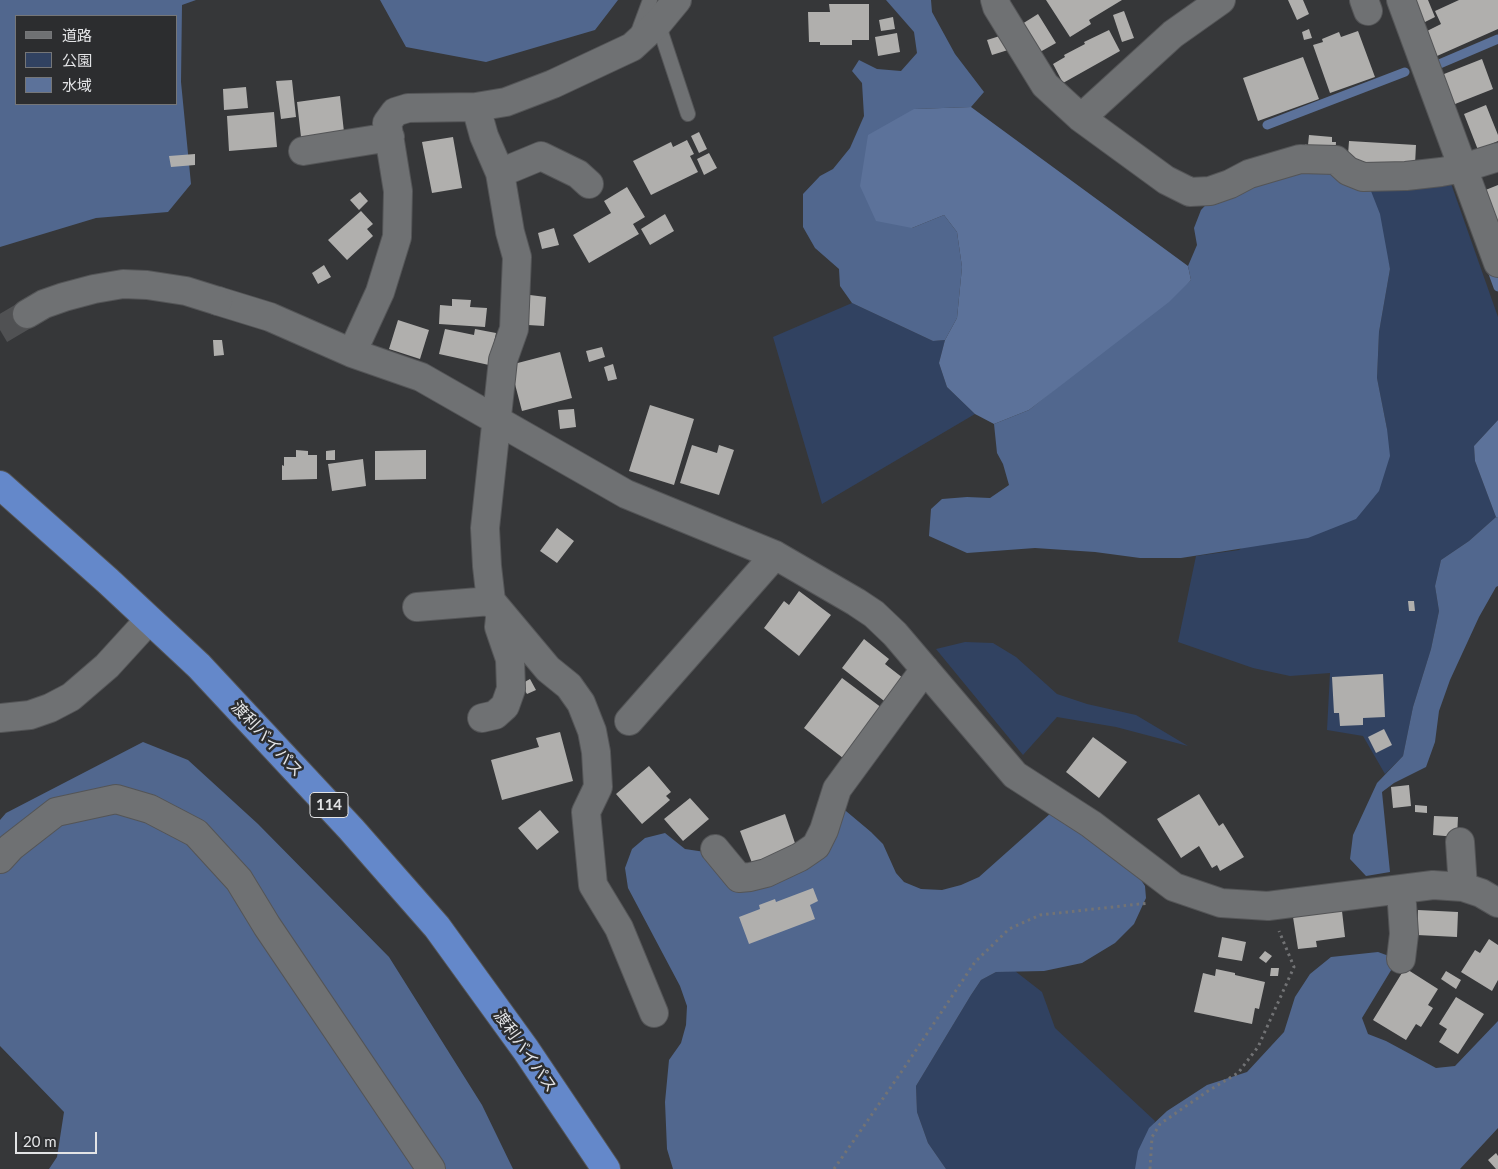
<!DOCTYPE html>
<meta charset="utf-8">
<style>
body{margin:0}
#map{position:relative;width:1498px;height:1169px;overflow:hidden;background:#363739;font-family:Lato,"Noto Sans JP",sans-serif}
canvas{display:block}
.legend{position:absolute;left:15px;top:15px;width:162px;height:90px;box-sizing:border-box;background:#2c2d2f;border:1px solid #757678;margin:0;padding:6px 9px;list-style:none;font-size:15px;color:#e3e4e6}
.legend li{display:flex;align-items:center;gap:10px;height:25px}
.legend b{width:25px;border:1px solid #757678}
.scale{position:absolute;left:15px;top:1132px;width:82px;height:22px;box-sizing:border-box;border:2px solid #e3e4e6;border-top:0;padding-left:6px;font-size:15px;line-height:18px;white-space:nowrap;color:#e3e4e6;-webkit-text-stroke:4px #2c2d2f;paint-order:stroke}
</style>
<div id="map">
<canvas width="1498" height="1169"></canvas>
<ul class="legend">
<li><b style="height:6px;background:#6f7173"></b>道路</li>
<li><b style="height:14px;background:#314261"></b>公園</li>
<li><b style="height:14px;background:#5c729a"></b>水域</li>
</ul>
<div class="scale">20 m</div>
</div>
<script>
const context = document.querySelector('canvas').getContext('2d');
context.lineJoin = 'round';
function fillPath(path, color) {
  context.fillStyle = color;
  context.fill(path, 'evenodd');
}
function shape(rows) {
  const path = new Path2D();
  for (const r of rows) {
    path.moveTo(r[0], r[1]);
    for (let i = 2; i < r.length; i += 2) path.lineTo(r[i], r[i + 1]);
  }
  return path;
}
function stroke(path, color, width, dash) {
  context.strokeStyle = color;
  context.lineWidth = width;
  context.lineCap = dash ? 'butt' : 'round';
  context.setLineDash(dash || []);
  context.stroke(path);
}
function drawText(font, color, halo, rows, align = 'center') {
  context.font = font + ' Lato,"Noto Sans JP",sans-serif';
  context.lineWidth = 5;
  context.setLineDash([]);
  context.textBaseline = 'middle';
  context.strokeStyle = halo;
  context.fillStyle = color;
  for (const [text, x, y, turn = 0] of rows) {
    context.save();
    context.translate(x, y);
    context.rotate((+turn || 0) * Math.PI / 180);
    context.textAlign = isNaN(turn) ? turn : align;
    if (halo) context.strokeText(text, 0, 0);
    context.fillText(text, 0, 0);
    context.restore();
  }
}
fillPath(shape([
 [1448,175,1498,317,1498,420,1474,446,1475,461,1496,517,1469,541,1441,560,1435,586,1439,611,1431,649,1413,707,1403,756,1385,774,1363,736,1327,730,1330,673,1290,676,1253,668,1178,642,1196,556,1239,550,1387,429,1377,378,1379,332,1390,269,1369,186],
 [852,303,933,341,945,340,939,363,947,387,975,414,822,504,773,337],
 [965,642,993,643,1016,657,1057,694,1087,704,1136,715,1188,746,1116,727,1057,717,1023,755,936,649],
 [1015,971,1042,992,1055,1028,1155,1121,1141,1169,946,1169,928,1143,917,1112,916,1086,971,995,981,980,996,972]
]), '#314261');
fillPath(shape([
 [0,0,196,0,182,5,181,82,191,184,168,212,96,218,0,247],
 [16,16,176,16,176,104,16,104],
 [380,0,618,0,595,30,486,62,406,47],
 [886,0,931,0,932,12,955,54,984,92,971,107,915,109,912,228,944,215,957,232,962,267,957,318,945,340,933,341,852,303,840,286,839,269,815,248,803,227,803,194,820,176,833,169,850,148,864,116,862,83,852,71,859,60,877,69,901,71,917,53,914,32],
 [1293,160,1369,186,1380,214,1390,269,1379,332,1377,378,1387,429,1390,456,1379,491,1356,519,1308,538,1181,558,1140,558,1095,552,1035,548,967,553,929,536,931,509,942,499,967,497,990,498,1009,485,1003,464,997,453,994,424,1029,410,1191,280,1188,266,1197,245,1194,228,1201,210,1217,193],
 [1496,517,1498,518,1498,586,1496,587,1479,617,1450,680,1439,711,1435,742,1426,767,1394,783,1382,792,1390,872,1366,876,1350,859,1353,835,1377,783,1403,756,1413,707,1431,649,1439,611,1435,586,1441,560,1469,541],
 [143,742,188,760,258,824,389,957,482,1105,513,1169,49,1169,57,1157,64,1112,0,1046,0,820,6,813],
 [840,806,871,832,883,844,896,873,904,882,921,889,942,890,961,885,979,877,1052,812,1135,871,1145,886,1146,898,1134,924,1115,943,1082,963,1044,971,996,972,981,980,971,995,916,1086,917,1112,928,1143,946,1169,673,1169,667,1149,665,1102,669,1060,681,1043,686,1025,687,1006,680,986,628,888,625,868,632,849,645,838,665,833,685,849,705,852,762,882],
 [1378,952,1389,956,1393,967,1362,1018,1368,1034,1386,1041,1436,1068,1455,1066,1498,1021,1498,1128,1460,1169,1135,1169,1138,1151,1149,1128,1167,1111,1207,1085,1247,1072,1284,1032,1295,997,1310,974,1331,957]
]), '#51678e');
fillPath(shape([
 [971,107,1188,266,1191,280,1169,302,1029,410,994,424,975,414,947,387,939,363,945,340,957,318,962,267,957,232,944,215,912,228,876,221,860,186,868,135,914,109],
 [1498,420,1498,518,1496,517,1475,461,1474,446]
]), '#5c729a');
stroke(shape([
 [1437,65,1498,39],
 [1267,125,1405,72],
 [1490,265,1498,287]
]), '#5c729a', 9);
fillPath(shape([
 [1046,0,1122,0,1089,20,1091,24,1070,37],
 [1288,0,1303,0,1309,14,1297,20],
 [1415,0,1428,0,1435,17,1421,24],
 [1459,0,1498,0,1498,29,1437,56,1427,31,1441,24,1435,11],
 [829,4,869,4,869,40,852,40,852,45,820,45,820,42,809,42,808,12,830,12],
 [1124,11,1134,38,1122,42,1113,15],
 [1038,14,1056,43,1040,52,1022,24],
 [893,17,895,29,881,31,879,20],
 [1309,29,1312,38,1304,40,1302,32],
 [1109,30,1120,51,1063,83,1053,64,1065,57,1064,55,1085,44,1084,42],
 [1358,31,1375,77,1330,93,1313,45,1323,42,1322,39,1339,32,1341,37],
 [897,33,900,52,878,56,875,37],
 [1003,35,1008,50,992,55,987,40],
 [1303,57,1319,99,1258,121,1243,78],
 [1482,59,1493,89,1450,106,1439,76],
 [292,80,296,117,281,119,276,81],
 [246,87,248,108,224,110,223,89],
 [340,96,344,132,301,137,297,102],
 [1486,105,1498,135,1498,141,1478,150,1464,114],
 [274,112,277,147,229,151,227,116],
 [699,132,707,149,699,153,691,136],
 [1309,135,1332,137,1332,142,1336,142,1335,159,1304,157,1305,144,1308,145],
 [453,137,462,188,432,193,422,142],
 [687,140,694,154,690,156,698,172,651,195,633,161,671,142,673,147],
 [1349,141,1416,145,1415,165,1347,169],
 [709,153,717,168,704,175,697,159],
 [195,154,195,165,171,167,169,156],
 [1498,185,1498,227,1478,193],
 [627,187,645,217,633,224,639,234,589,263,573,235,611,213,604,201],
 [360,192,368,201,359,210,350,200],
 [361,211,373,224,367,229,373,236,347,260,328,240],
 [665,214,674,231,650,245,641,229],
 [554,228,559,245,542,249,538,233],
 [324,265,331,277,318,284,312,273],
 [530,295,546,297,544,326,528,325],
 [452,299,471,300,470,307,487,308,485,327,439,324,440,305,452,306],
 [398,320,429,330,420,359,389,349],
 [445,329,474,335,475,329,496,333,489,365,439,354],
 [213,340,222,340,224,355,214,356],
 [602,347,605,357,589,362,586,351],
 [560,352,572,398,522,411,510,365],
 [613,364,617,379,608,381,604,367],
 [650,405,694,419,674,485,629,471],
 [574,409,576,427,560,429,558,410],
 [692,445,717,453,719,445,734,450,719,495,680,483],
 [296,450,308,451,308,455,317,455,317,479,282,480,282,465,284,466,284,457,296,457],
 [335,450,335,460,326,460,326,451],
 [426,450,426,479,375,480,375,451],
 [363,459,366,486,332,491,328,464],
 [557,528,574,541,557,563,540,551],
 [799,591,831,615,799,656,764,628,784,601,789,605],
 [1408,601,1414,601,1415,611,1409,611],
 [864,639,889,659,885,664,903,678,888,704,842,668],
 [1383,674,1385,717,1363,718,1363,725,1340,726,1339,713,1334,713,1332,677],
 [842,678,882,708,843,758,804,728],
 [530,679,536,690,527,694,521,684],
 [1384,729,1392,745,1376,753,1368,737],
 [560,732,573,781,502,800,491,760,539,747,536,738],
 [1093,737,1127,762,1099,798,1066,772],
 [649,766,671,792,666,796,670,800,642,824,616,794],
 [1409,785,1411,806,1393,808,1391,787],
 [1199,794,1219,826,1223,823,1244,857,1220,871,1217,865,1212,868,1199,846,1181,858,1157,819],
 [690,798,709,819,683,841,664,819],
 [1415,805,1427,806,1427,813,1415,812],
 [540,810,559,832,537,850,518,828],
 [785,814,796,846,752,863,740,831],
 [1434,816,1458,817,1457,837,1433,835],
 [813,888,818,901,810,905,815,919,749,944,739,917,760,909,759,905,775,899,776,902],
 [1418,910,1458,912,1457,937,1417,935],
 [1342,911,1345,937,1316,941,1317,947,1298,949,1293,917],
 [1222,937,1246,942,1242,961,1218,957],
 [1489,939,1498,945,1498,980,1492,991,1461,972,1475,950,1480,953],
 [1265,951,1272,956,1266,963,1259,958],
 [1271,968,1279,968,1278,976,1270,976],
 [1405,968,1438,989,1428,1005,1433,1008,1421,1027,1416,1024,1406,1040,1373,1020],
 [1216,969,1235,973,1235,975,1265,982,1259,1009,1255,1008,1252,1024,1194,1012,1203,973,1215,976],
 [1446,971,1461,980,1456,989,1441,979],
 [1456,997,1484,1014,1458,1054,1439,1042,1447,1029,1439,1024],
 [1496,1153,1498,1156,1498,1169,1496,1169,1488,1160]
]), '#b0afad');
stroke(shape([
 [0,330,27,314]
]), '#505153', 28, [28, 14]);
const service = shape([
 [658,23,688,114],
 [637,35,650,0]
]);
const minor = shape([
 [995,0,997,7,1045,85,1081,118,1173,34,1221,0],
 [1364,0,1368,11],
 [1401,0,1498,263],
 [476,107,484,136,500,173,510,232,517,257,514,329,503,360,485,528,487,566,491,601,548,669,569,686,581,703,592,731,596,752,598,787,586,812,593,885,619,928,654,1013],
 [1081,118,1166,180,1190,192,1210,191,1230,184,1249,174,1300,159,1336,160,1348,171,1363,177,1406,176,1441,172,1463,168,1498,157],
 [303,151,390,137],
 [500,173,541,156,578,174,589,184],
 [218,301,270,317,352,353,421,377,626,494,775,555,856,602,874,614,895,634,1015,775,1091,824,1174,887,1221,903,1268,906,1433,885,1463,887,1481,893,1498,903],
 [352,353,380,292,397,237,398,191,387,123,395,112,408,108,476,107,506,102,553,84,632,47,658,23,677,0],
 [417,607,491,601],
 [482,718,495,715,505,706,511,689,510,659,499,627,500,618],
 [629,721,775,555],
 [1460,842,1463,887],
 [715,849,739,878,750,877,766,873,800,857,816,846,824,830,837,789,925,669],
 [0,859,11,847,56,812,116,799,150,809,196,833,239,880,267,926,431,1169],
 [1401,959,1404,934,1401,890]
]);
const tertiary = shape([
 [27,314,44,304,64,297,94,289,123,284,147,285,186,291,218,301],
 [0,718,30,715,50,708,71,697,107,666,149,620]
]);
const trunk = shape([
 [0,485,108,581,199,666,351,829,437,927,526,1050,606,1169]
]);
stroke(service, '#545557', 16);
stroke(minor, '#545557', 30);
stroke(tertiary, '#545557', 30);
stroke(trunk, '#545557', 30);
stroke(shape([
 [834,1169,902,1071,975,962,1009,929,1040,915,1149,903],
 [1150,1169,1152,1137,1160,1124,1208,1091,1238,1073,1258,1047,1294,967,1279,931]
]), '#727375', 3, [2.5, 4]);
stroke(service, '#6f7173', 14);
stroke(minor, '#6f7173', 28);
stroke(tertiary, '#6f7173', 28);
stroke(trunk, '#6488ca', 28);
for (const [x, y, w] of [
 [329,805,38]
]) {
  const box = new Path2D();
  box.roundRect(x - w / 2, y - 12.5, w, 25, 4);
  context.fillStyle = '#2c2d2f';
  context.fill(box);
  stroke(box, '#e3e4e6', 1);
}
drawText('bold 15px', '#e3e4e6', null, [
 ["114",329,805]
]);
drawText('16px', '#e3e4e6', '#2c2d2f', [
 ["渡利バイパス",267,739,47],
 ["渡利バイパス",525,1051,55]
]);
</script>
